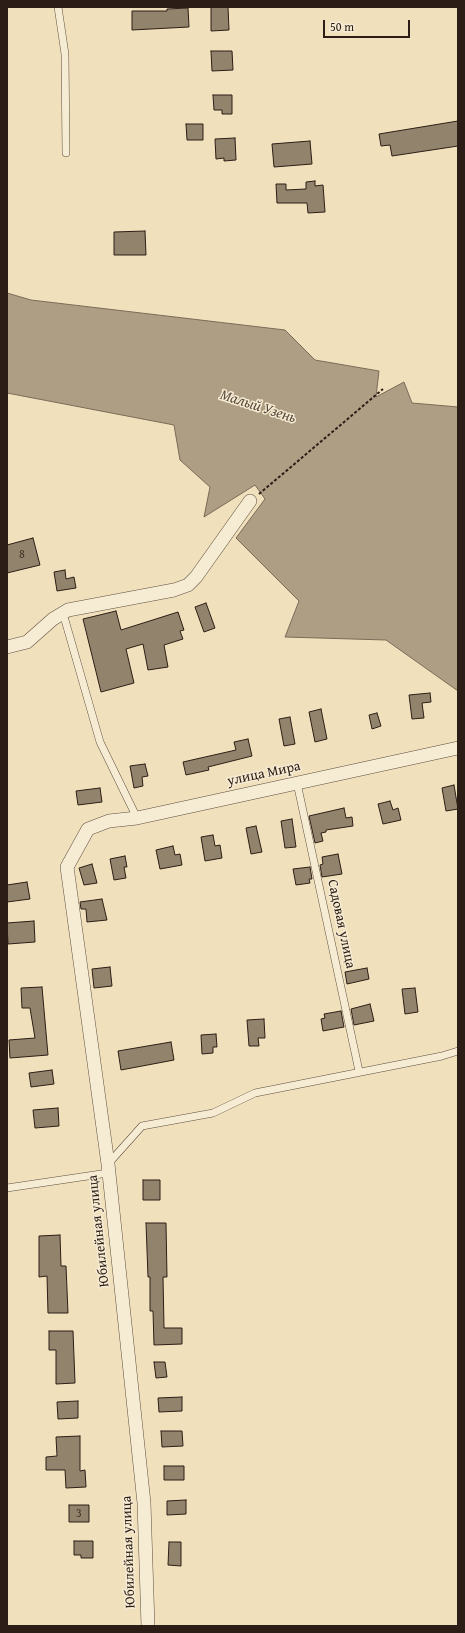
<!DOCTYPE html>
<meta charset="utf-8">
<style>
body{margin:0}
#map{position:relative;width:465px;height:1633px;overflow:hidden;background:#f1e0bc;font-family:"Gentium Book Plus",serif}
canvas{display:block}
.frame{position:absolute;inset:0;border:8px solid #2c1e16;pointer-events:none}
.scale{position:absolute;left:323px;top:20px;width:87px;height:18px;box-sizing:border-box;border:2px solid #2c1e16;border-top:0;padding-left:5px;font-size:12px;line-height:14px;white-space:nowrap;color:#2c1e16;-webkit-text-stroke:3px #f6ebd3;paint-order:stroke}
</style>
<div id="map">
<canvas width="465" height="1633"></canvas>
<div class="frame"></div>
<div class="scale">50 m</div>
</div>
<script>
const context = document.querySelector('canvas').getContext('2d');
context.lineJoin = 'round';
function fillPath(path, color) {
  context.fillStyle = color;
  context.fill(path, 'evenodd');
}
function shape(rows) {
  const path = new Path2D();
  for (const r of rows) {
    path.moveTo(r[0], r[1]);
    for (let i = 2; i < r.length; i += 2) path.lineTo(r[i], r[i + 1]);
  }
  return path;
}
function stroke(path, color, width, dash) {
  context.strokeStyle = color;
  context.lineWidth = width;
  context.lineCap = dash ? 'butt' : 'round';
  context.setLineDash(dash || []);
  context.stroke(path);
}
function drawText(font, color, halo, rows, align = 'center') {
  context.font = font + ' "Gentium Book Plus",serif';
  context.lineWidth = 3;
  context.setLineDash([]);
  context.textBaseline = 'middle';
  context.strokeStyle = halo;
  context.fillStyle = color;
  for (const [text, x, y, turn = 0] of rows) {
    context.save();
    context.translate(x, y);
    context.rotate((+turn || 0) * Math.PI / 180);
    context.textAlign = isNaN(turn) ? turn : align;
    if (halo) context.strokeText(text, 0, 0);
    context.fillText(text, 0, 0);
    context.restore();
  }
}
const water = shape([
 [7,293,31,300,285,330,315,360,379,371,376,397,404,382,412,403,458,407,458,691,386,640,285,637,299,601,236,538,265,499,255,485,204,517,210,487,180,460,174,425,7,393,7,293]
]);
fillPath(water, '#ae9e84');
stroke(water, '#7a6b58', 1);
const building = shape([
 [211,7,228,7,229,30,211,31,211,7],
 [188,8,189,27,132,30,132,11,167,11,167,9,188,8],
 [211,51,232,51,233,70,212,71,211,51],
 [213,95,232,95,232,114,222,114,222,110,214,110,213,95],
 [458,121,458,146,392,156,390,145,381,146,379,134,458,121],
 [186,124,203,124,203,140,187,140,186,124],
 [235,138,236,160,224,161,224,158,216,159,215,139,235,138],
 [310,141,312,164,274,167,272,144,310,141],
 [315,181,315,186,323,185,325,212,308,213,307,203,277,203,276,184,286,184,286,190,306,189,306,182,315,181],
 [145,231,146,255,114,255,114,232,145,231],
 [33,538,40,565,7,573,7,545,33,538],
 [65,570,66,579,74,577,76,588,57,591,54,572,65,570],
 [206,603,215,628,204,632,195,607,206,603],
 [116,611,121,630,178,612,184,630,180,631,183,639,164,645,168,667,148,670,143,644,126,649,134,683,101,692,83,619,116,611],
 [430,693,431,702,422,703,424,718,412,719,409,695,430,693],
 [321,709,327,739,315,742,309,712,321,709],
 [377,713,381,726,372,729,369,715,377,713],
 [290,717,295,744,284,746,279,719,290,717],
 [248,739,252,756,208,767,209,770,186,775,183,762,236,750,234,742,248,739],
 [145,764,148,776,142,777,143,786,134,788,130,766,145,764],
 [454,785,458,809,446,811,442,788,454,785],
 [100,788,102,802,78,805,76,791,100,788],
 [390,801,393,810,398,808,401,820,383,824,378,804,390,801],
 [344,808,346,818,352,817,353,826,326,830,326,832,321,833,323,841,315,843,309,816,344,808],
 [292,819,296,847,285,848,281,821,292,819],
 [256,826,262,852,251,854,246,828,256,826],
 [213,835,215,846,220,845,222,858,205,861,201,837,213,835],
 [173,846,175,855,180,854,182,865,160,869,156,850,173,846],
 [338,854,342,874,322,877,320,865,323,864,322,857,338,854],
 [125,856,127,867,124,867,126,878,114,880,110,859,125,856],
 [92,864,97,883,84,885,79,868,92,864],
 [310,867,312,879,309,879,310,883,296,885,293,869,310,867],
 [27,882,30,899,7,902,7,885,27,882],
 [102,899,107,920,87,922,86,909,81,909,80,902,102,899],
 [34,921,35,942,8,944,7,923,34,921],
 [110,967,112,986,94,988,92,969,110,967],
 [367,968,369,979,347,984,345,972,367,968],
 [42,987,48,1055,10,1058,9,1040,35,1038,30,1008,22,1008,21,988,42,987],
 [415,988,418,1012,405,1014,402,989,415,988],
 [370,1004,374,1021,354,1025,351,1009,370,1004],
 [341,1011,344,1027,323,1031,321,1019,325,1018,324,1014,341,1011],
 [264,1019,265,1038,258,1038,259,1046,249,1046,247,1020,264,1019],
 [216,1034,217,1047,213,1047,213,1053,202,1054,201,1035,216,1034],
 [171,1042,174,1060,121,1070,118,1051,171,1042],
 [52,1070,54,1084,31,1087,29,1073,52,1070],
 [58,1108,59,1126,35,1128,33,1110,58,1108],
 [143,1180,160,1180,160,1200,143,1200,143,1180],
 [146,1223,166,1223,167,1277,163,1277,164,1328,182,1328,182,1344,154,1345,153,1311,150,1311,150,1277,148,1277,146,1223],
 [60,1235,61,1266,66,1266,68,1313,48,1313,47,1276,39,1277,39,1236,60,1235],
 [49,1331,73,1331,75,1383,56,1384,56,1350,49,1350,49,1331],
 [154,1362,165,1362,167,1377,156,1378,154,1362],
 [182,1397,182,1411,159,1412,158,1398,182,1397],
 [78,1401,78,1418,58,1419,57,1402,78,1401],
 [161,1431,182,1431,183,1446,162,1447,161,1431],
 [80,1436,80,1471,85,1470,86,1487,66,1488,65,1470,46,1470,46,1457,57,1456,56,1437,80,1436],
 [164,1466,184,1466,184,1480,164,1480,164,1466],
 [186,1500,186,1514,167,1515,167,1501,186,1500],
 [69,1505,89,1505,89,1522,69,1522,69,1505],
 [74,1541,93,1541,93,1558,81,1558,81,1555,74,1555,74,1541],
 [169,1542,181,1542,181,1566,168,1565,169,1542]
]);
fillPath(building, '#92836c');
stroke(building, '#2c1e16', 1);
const lane = shape([
 [58,7,65,54,66,153],
 [65,620,100,742,137,818],
 [297,783,359,1071],
 [108,1164,142,1126,213,1113,255,1093,442,1056,458,1051],
 [7,1188,108,1173]
]);
const street = shape([
 [7,647,27,642,53,619,68,610,174,590,188,585,196,577,250,501],
 [148,1626,144,1503,108,1164,67,867,88,829,109,821,137,818,458,748]
]);
stroke(lane, '#5d4e40', 8);
stroke(street, '#5d4e40', 14);
stroke(shape([
 [259,494,383,389]
]), '#2c1e16', 2, [3, 2]);
stroke(lane, '#f6ebd3', 7);
stroke(street, '#f6ebd3', 13);
drawText('12px', '#46372c', null, [
 ["8",22,555],
 ["3",79,1514]
]);
drawText('14px', '#2c1e16', '#f6ebd3', [
 ["улица Мира",264,774,-12],
 ["Садовая улица",341,924,78],
 ["Юбилейная улица",99,1231,-96],
 ["Юбилейная улица",129,1552,-92]
]);
drawText('italic 15px', '#5a4b3c', '#f6ebd3', [
 ["Малый Узень",258,407,18]
]);
</script>
